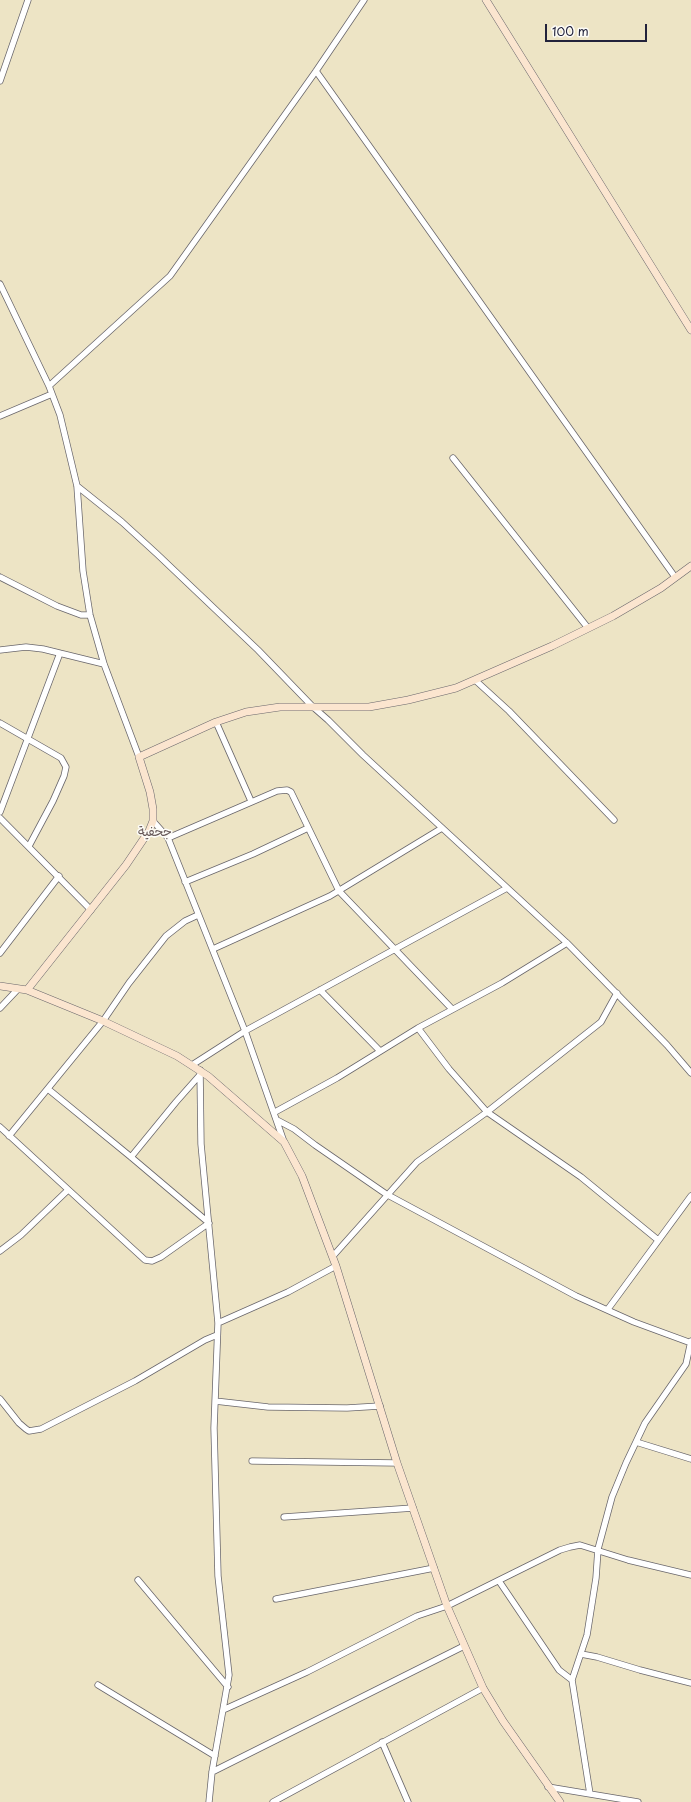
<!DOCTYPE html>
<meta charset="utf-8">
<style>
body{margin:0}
#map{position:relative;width:691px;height:1802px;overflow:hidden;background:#ede4c5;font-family:"Playpen Sans",sans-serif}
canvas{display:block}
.scale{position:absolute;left:545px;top:24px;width:102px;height:18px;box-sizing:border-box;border:2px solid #22223b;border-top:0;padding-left:5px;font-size:12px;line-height:14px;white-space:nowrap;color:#22223b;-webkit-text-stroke:3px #fdfcf7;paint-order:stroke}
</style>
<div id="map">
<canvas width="691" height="1802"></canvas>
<div class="scale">100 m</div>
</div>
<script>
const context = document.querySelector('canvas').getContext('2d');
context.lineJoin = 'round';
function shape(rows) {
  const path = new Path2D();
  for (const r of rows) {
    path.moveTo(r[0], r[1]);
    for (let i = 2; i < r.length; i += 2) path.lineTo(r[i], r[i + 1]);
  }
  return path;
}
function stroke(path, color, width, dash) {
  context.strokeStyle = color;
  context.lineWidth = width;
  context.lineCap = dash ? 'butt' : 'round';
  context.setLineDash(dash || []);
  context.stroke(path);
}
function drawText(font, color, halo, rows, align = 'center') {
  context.font = font + ' "Playpen Sans","Playpen Sans Arabic",sans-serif';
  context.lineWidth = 3;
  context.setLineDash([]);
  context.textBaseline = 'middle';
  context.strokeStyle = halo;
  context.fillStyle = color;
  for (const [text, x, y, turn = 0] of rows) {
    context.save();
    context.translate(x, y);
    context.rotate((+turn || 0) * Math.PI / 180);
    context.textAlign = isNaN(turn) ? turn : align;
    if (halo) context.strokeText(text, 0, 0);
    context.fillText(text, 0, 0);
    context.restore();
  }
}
const street = shape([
 [316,71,675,577],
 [0,81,28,0],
 [0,284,49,386,60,415,77,486,83,571,90,615,104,664,139,757],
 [49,386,170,276,316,71,364,0],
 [0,416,52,394],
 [453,458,588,628],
 [77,486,122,522,157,554,258,650,312,706,328,720,363,755,567,943,667,1045,691,1073],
 [0,577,57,606,81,615,90,615],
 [0,650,26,647,43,649,104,664],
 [475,680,509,711,614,820],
 [216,722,251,801],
 [0,723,61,758,66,767,64,776,53,801,29,846],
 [0,812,60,653],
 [0,818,91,910],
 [153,821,168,838,245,1031,284,1142],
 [168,838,277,791,287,790,291,792,339,891,452,1009],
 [185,882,253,854,308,828],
 [213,949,330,896,442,828],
 [0,953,59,876],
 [320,990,380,1051],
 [0,1008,18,989],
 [418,1028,449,1069,487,1112,581,1177,658,1240],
 [192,1065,245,1031,507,888],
 [200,1070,201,1144,218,1323,214,1428,218,1576,229,1675,212,1772,209,1802],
 [275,1112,337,1078,418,1028,502,983,567,943],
 [277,1120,294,1129,315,1145,386,1194,576,1296,634,1322,691,1343],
 [0,1127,145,1260,152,1261,161,1257,209,1223,131,1157,48,1089],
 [9,1136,103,1021,129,983,166,936,185,921,198,915],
 [131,1157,176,1102,199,1076],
 [0,1251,21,1235,68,1190],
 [333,1256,417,1162,487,1112,601,1022,617,993],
 [608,1309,691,1196],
 [218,1323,288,1292,336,1266],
 [0,1399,19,1423,26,1429,29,1431,41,1429,135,1381,205,1340,217,1335],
 [215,1401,268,1407,347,1408,380,1406],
 [636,1442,691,1459],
 [252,1461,397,1463],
 [284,1517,413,1508],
 [138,1580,228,1687],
 [499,1581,559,1670,572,1680],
 [276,1599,434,1568],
 [581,1654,597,1657,640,1670,691,1683],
 [98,1685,215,1756],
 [223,1710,307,1672,417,1616,447,1606,560,1550,570,1547,580,1545,628,1560,691,1575],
 [382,1742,408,1802],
 [212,1772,464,1646],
 [548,1787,638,1802],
 [590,1794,572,1680,587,1635,596,1578,598,1549,612,1497,626,1463,645,1423,686,1364,691,1341],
 [273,1802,483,1688]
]);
const secondary = shape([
 [486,0,691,330],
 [0,986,27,990,103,1021,177,1056,208,1076,284,1142,302,1176,336,1266,397,1463,447,1606,483,1688,503,1721,560,1802],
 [27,990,126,865,149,831,153,821,153,809,150,792,139,757,216,722,246,712,280,707,369,707,408,700,456,688,552,646,613,616,661,588,691,566]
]);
stroke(street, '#69666b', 7);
stroke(secondary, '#69666b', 8);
stroke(street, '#fff', 5.5);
stroke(secondary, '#fbe5cf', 7);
drawText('13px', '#655757', '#fdfcf7', [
 ["جحفية",155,832]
]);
</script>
